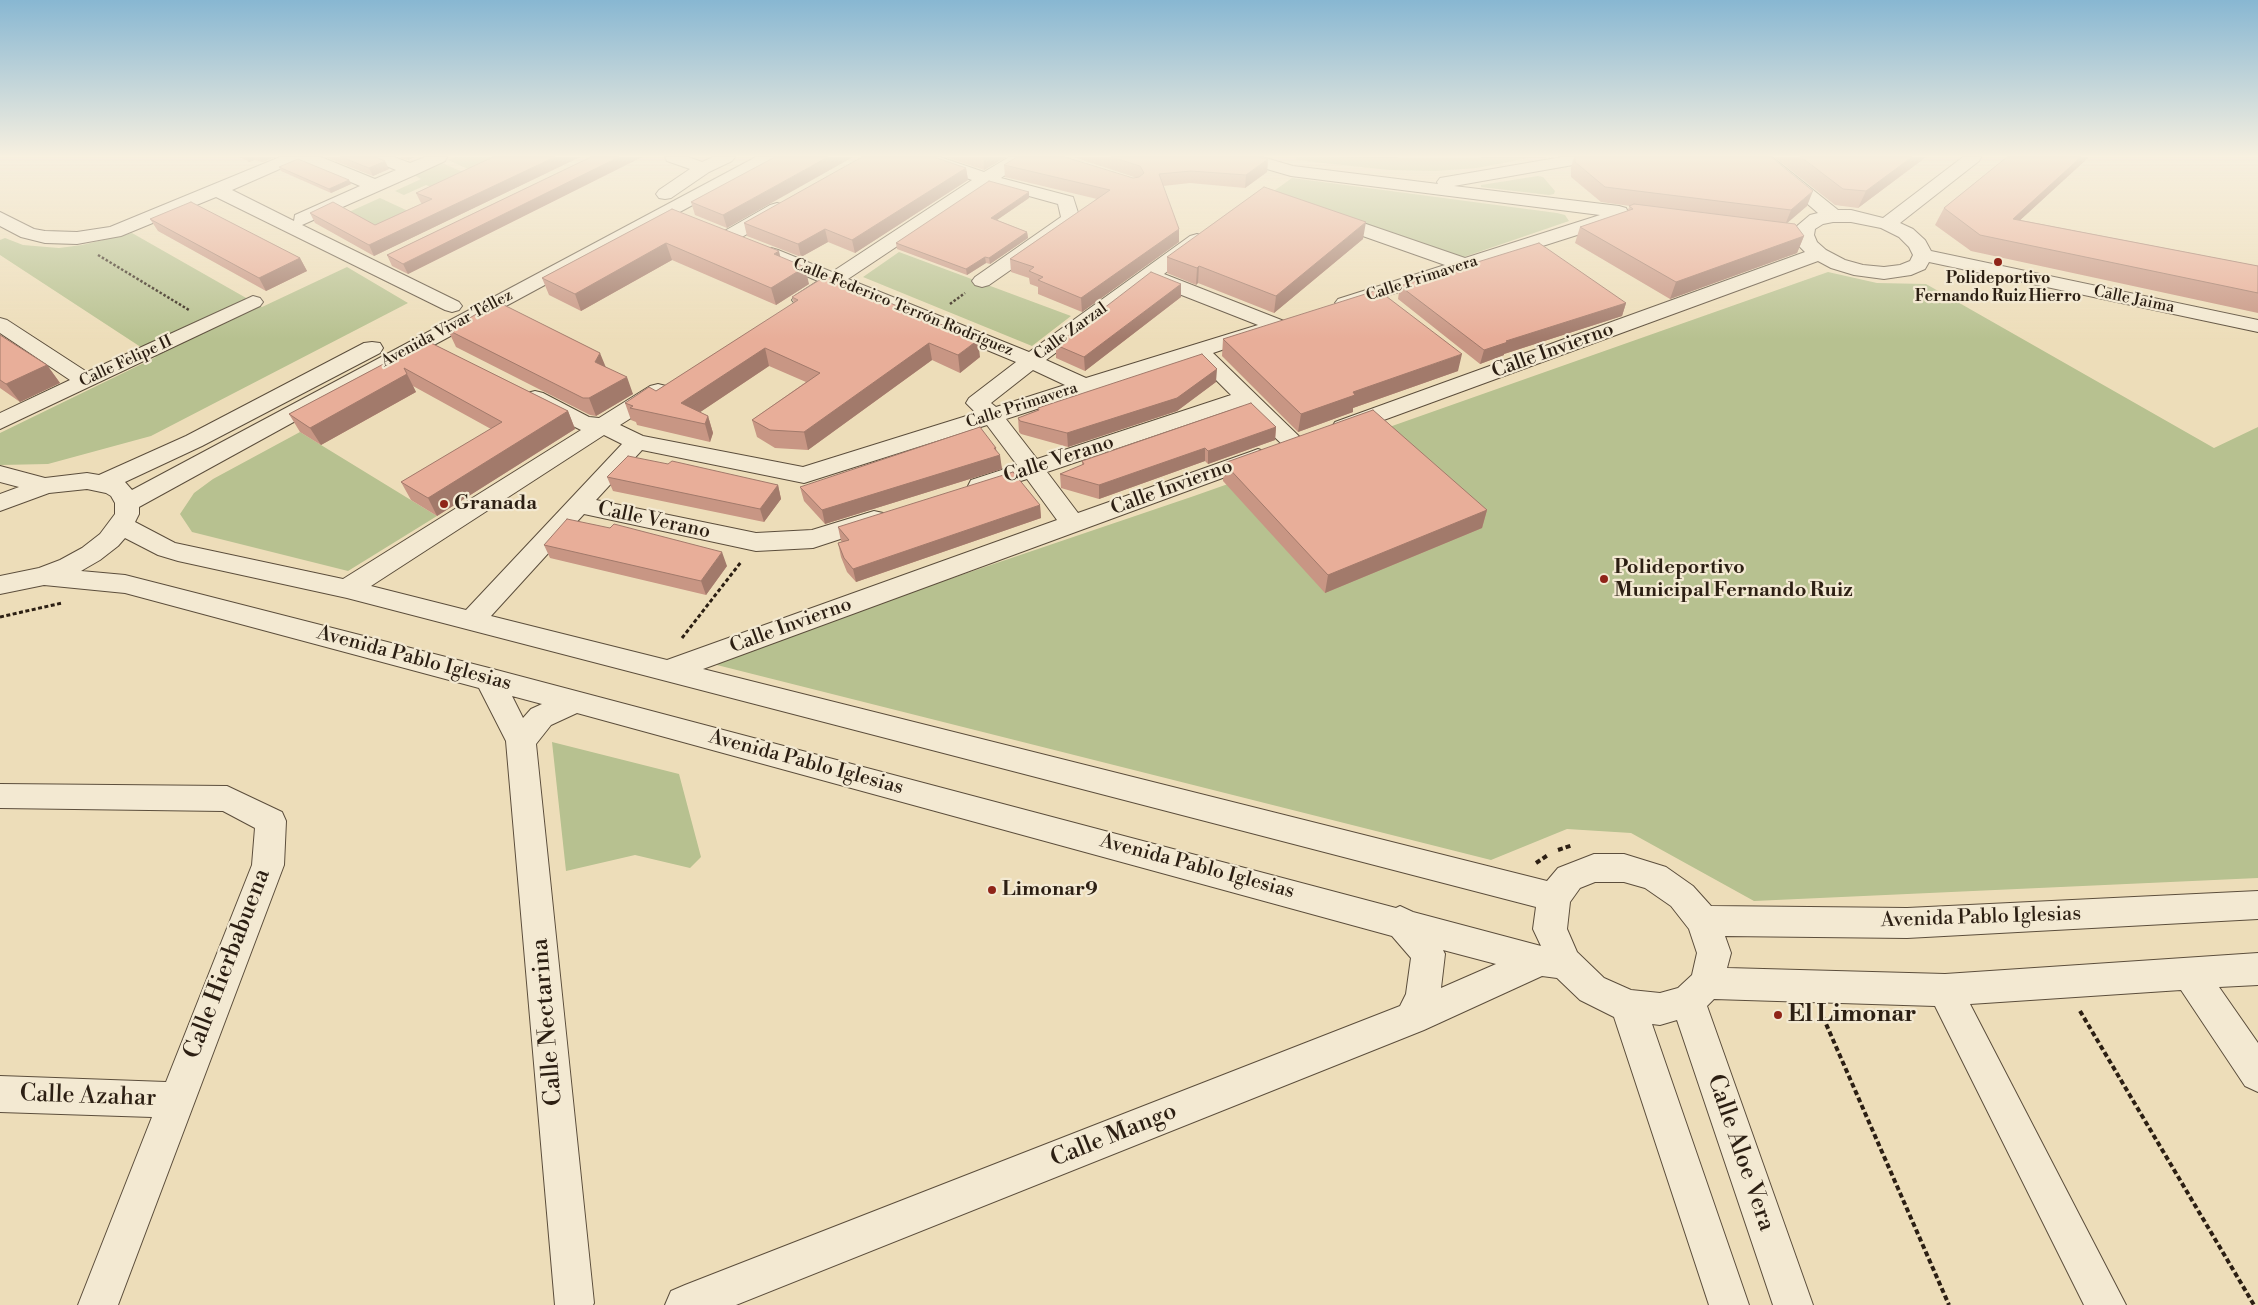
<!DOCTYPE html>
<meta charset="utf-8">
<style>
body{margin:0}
canvas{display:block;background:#edddb9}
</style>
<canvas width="2258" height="1305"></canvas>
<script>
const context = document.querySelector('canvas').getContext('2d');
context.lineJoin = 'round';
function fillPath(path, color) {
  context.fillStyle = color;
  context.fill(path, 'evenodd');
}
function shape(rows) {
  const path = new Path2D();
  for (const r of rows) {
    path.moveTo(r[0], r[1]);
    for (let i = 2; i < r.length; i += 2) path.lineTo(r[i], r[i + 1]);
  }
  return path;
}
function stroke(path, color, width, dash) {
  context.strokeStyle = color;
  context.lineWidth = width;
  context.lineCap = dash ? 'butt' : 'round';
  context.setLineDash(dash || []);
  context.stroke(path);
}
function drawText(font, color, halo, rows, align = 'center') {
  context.font = font + ' "Libre Bodoni",serif';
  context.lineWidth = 4.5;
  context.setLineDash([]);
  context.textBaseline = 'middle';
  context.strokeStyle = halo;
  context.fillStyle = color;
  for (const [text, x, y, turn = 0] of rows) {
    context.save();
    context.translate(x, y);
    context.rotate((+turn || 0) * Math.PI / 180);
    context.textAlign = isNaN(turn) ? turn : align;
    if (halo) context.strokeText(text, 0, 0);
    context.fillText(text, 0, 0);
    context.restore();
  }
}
fillPath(shape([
 [456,157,515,157,477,173,448,160],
 [1296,157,1336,157,1528,158,1477,168,1436,171,1389,170,1296,160],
 [442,163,488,183,458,198,426,185,404,195,395,191,421,179,414,175],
 [1538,176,1543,177,1555,191,1554,194,1549,195,1481,187,1481,185],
 [1292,178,1557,213,1565,215,1569,221,1461,258,1271,193],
 [380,198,419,216,382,234,320,225],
 [132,233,262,307,347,267,408,303,151,436,48,464,0,465,0,433,156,357,0,255,0,240,5,238,23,245,59,248,82,245],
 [899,252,1071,316,1032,346,863,277],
 [1828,272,1877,283,1926,284,2214,448,2258,427,2258,878,1754,901,1631,833,1567,829,1491,860,705,662,1194,496],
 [300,432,321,445,437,516,348,571,192,532,180,514,194,493,213,479],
 [552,742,679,774,701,857,690,868,635,855,566,871]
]), '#b7c190');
const minor = shape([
 [280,157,321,157,375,179,396,170,374,161,372,157,394,157,410,163,425,157,447,157,445,161,417,174,302,225,459,302,462,306,459,310,452,312,445,310,216,197,121,236,77,244,45,243,21,237,0,226,0,212,34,229,45,231,77,232,110,227,280,157],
 [300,160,360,186,295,215,294,221,232,190,300,160],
 [665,157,688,157,702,162,713,157,735,157,732,161,709,172,671,198,665,199,659,198,656,194,659,190,690,169,667,161,665,157],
 [756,157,777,157,774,161,432,346,139,507,139,514,135,522,175,543,343,579,581,430,527,403,524,398,527,393,535,391,543,393,589,417,599,418,650,386,658,384,666,386,669,391,666,396,620,425,643,436,803,467,976,413,966,403,969,398,1016,362,835,287,809,304,802,306,795,304,792,300,795,296,818,281,764,258,761,254,764,250,771,248,778,250,832,272,972,180,918,161,916,157,940,157,984,172,1009,157,1028,157,1026,161,1001,178,1073,197,1080,219,1078,223,989,285,982,287,975,285,972,281,975,277,1061,217,1058,204,989,185,848,279,1029,352,1190,236,1197,234,1204,236,1207,240,1204,244,1164,274,1284,321,1287,325,1284,329,1277,331,1268,329,1270,331,1266,335,1213,353,1307,444,1303,449,1295,451,1287,449,1242,406,1047,472,1078,513,1250,452,1258,449,1266,452,1270,457,1266,462,703,669,1547,881,1558,868,1594,854,1624,854,1666,867,1693,886,1711,906,1907,908,2258,891,2258,919,1907,938,1725,936,1731,953,1727,968,1945,974,2258,953,2258,985,2219,987,2258,1043,2258,1092,2245,1086,2181,990,1970,1004,2126,1305,2084,1305,1935,1006,1714,999,1707,1006,1813,1305,1773,1305,1677,1020,1660,1025,1652,1024,1749,1305,1709,1305,1614,1017,1580,1000,1557,978,1542,976,1424,1030,736,1305,665,1305,671,1291,685,1285,1400,1006,1406,994,1411,958,1392,936,577,713,551,725,536,744,594,1303,593,1305,555,1305,506,741,479,688,125,593,44,585,0,594,0,576,39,568,60,560,82,548,100,534,115,514,115,503,111,496,106,493,87,489,49,493,0,511,0,494,19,487,0,482,0,466,45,478,87,473,99,475,186,436,364,343,372,342,380,343,383,348,380,353,202,446,125,482,132,490,756,157],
 [1151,283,1258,325,1086,378,1046,360,1151,283],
 [1194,358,1231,395,1037,459,1006,419,1194,358],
 [1033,370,1065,385,996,407,991,403,1033,370],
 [987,425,1017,465,971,480,968,486,971,492,980,494,1027,479,1057,520,667,660,491,616,584,514,756,551,813,548,883,525,886,519,883,513,874,511,812,530,756,533,596,500,642,450,804,483,987,425],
 [604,435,622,444,466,610,371,586,604,435],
 [125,538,158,555,178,561,347,598,1536,907,1533,929,1541,946,1413,912,1400,906,1396,908,489,668,125,575,81,571,100,560,118,546,125,538],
 [512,696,542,704,531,709,523,718,512,696],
 [1595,882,1624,882,1645,888,1671,906,1689,929,1697,953,1692,975,1678,988,1660,993,1631,990,1604,978,1577,952,1567,929,1570,902,1580,888,1595,882],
 [1443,950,1496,964,1441,988,1445,954,1443,950],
 [1236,157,1262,157,1293,166,1438,184,1437,182,1440,178,1446,177,1562,157,1598,157,1596,161,1590,162,1454,186,1619,206,1626,208,1628,212,1621,221,1345,309,1338,307,1335,303,1338,299,1445,265,1323,222,1321,218,1323,214,1330,212,1337,214,1465,258,1600,215,1291,176,1239,161,1236,157],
 [1753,157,1772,157,1838,210,1851,210,1883,218,1963,157,1981,157,1979,161,1900,223,1913,229,1925,240,1931,251,2258,320,2258,332,1929,262,1925,269,1911,275,1884,279,1854,275,1831,268,1818,261,1351,432,1343,434,1335,432,1332,427,1335,422,1805,252,1798,245,1794,235,1797,226,1810,215,1818,213,1753,157],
 [1833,222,1851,222,1881,228,1899,237,1909,247,1913,255,1910,261,1900,265,1884,267,1863,265,1845,260,1826,250,1817,242,1814,235,1815,229,1823,224,1833,222],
 [777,203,784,205,786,209,784,213,735,241,728,243,721,241,718,237,721,233,770,205,777,203],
 [253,296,260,298,263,302,260,306,0,429,0,413,70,380,0,333,0,318,7,320,87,372,253,296],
 [0,784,227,786,282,812,286,821,284,865,118,1305,78,1305,152,1117,0,1112,0,1076,166,1082,252,865,255,828,223,811,0,808,0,784]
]);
stroke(minor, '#5c4e3c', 2);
stroke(shape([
 [98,255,189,310],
 [950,304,965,293]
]), '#2c1f13', 2.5, [2.5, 2]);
stroke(shape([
 [0,617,62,603],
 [682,638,741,562]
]), '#2c1f13', 3, [4, 2.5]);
stroke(shape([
 [1558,850,1573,845],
 [1536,863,1548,855],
 [2080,1011,2254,1305],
 [1823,1017,1949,1305]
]), '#2c1f13', 4, [5, 3]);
fillPath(minor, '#f3e9d2');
fillPath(shape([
 [239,157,276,157,262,162,255,160,249,162],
 [325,157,375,157,389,169,373,176],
 [398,157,415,157,408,160],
 [493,157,580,157,374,256,315,223,310,213,375,225,422,204,421,203,416,193],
 [591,157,642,157,408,274,392,266,387,255],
 [775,157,727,228,695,215,691,202],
 [945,157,1006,157,984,170],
 [1073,157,1259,157,1268,159,1267,172,1245,188,1190,183,1163,186,1179,242,1082,312,1038,294,1038,287,1030,284,1029,278,1011,272,1010,259,1097,199,1005,177,1004,165,1133,178,1137,178],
 [1336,157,1553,157,1544,158],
 [1574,157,1771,157,1807,206,1786,223,1804,236,1797,253,1670,299,1575,243,1580,227,1627,211,1630,206,1601,202,1571,177,1571,167],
 [1774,157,1926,157,1858,208,1835,205],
 [2007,157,2089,157,2020,220,2258,266,2258,313,1971,251,1935,225,1944,208],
 [279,167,349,180,351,184,331,193,281,171],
 [966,168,968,180,855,253,828,242,801,257,747,236,744,223],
 [1029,198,997,220,1027,232,1028,238,990,264,986,263,967,275,897,249,896,243],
 [672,209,780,257,809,284,776,305,672,260,581,311,549,295,542,278],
 [150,219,300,258,307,271,266,291,158,231],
 [1363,239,1274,313,1198,283,1196,285,1167,273,1167,257],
 [1181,284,1181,297,1085,371,1056,358,1056,345],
 [1400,286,1626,303,1622,316,1504,354,1504,355,1480,364,1398,299],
 [792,297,980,357,960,373,932,360,808,450,775,448,757,437,752,420,806,382,769,366,700,412,708,416,713,433,710,442,637,425,636,422,631,420,625,403,656,391,794,303],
 [448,330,606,367,633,394,596,416,590,415,456,347],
 [0,335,47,365,60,383,20,402,0,388],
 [1223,339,1458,371,1353,408,1353,412,1298,432,1222,356],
 [427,341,568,411,575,429,437,516,411,500,401,482,491,429,413,386,416,392,321,445,300,432,289,414],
 [1216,382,1177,411,1068,447,1021,434,1019,432,1018,418,1038,410,1038,408],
 [1276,427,1275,440,1208,464,1205,461,1099,499,1061,488,1060,474,1082,465,1082,461],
 [997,451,1002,469,825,524,804,501,800,487],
 [1224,463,1487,510,1482,528,1325,593,1223,481],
 [668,464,778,485,781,499,764,522,613,491,607,477],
 [1040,505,1041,518,856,582,847,572,841,557,838,543,842,542,841,541,838,527],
 [610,528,727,566,706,595,550,558,544,545]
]), '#c89684');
fillPath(shape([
 [246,157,254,157,255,160,249,162],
 [259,157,276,157,262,162],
 [406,157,415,157,408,160],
 [555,157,580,157,374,256,369,245],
 [619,157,642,157,408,274,403,264],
 [828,157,853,157,727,228,723,215],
 [983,157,1006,157,984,170],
 [1912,157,1926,157,1858,208,1866,191],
 [2081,157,2089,157,2004,235,2013,219],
 [1268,159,1267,172,1245,188,1246,175],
 [385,161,389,169,373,176,369,168],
 [966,168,968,180,855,253,852,240],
 [349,180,351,184,331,193,329,189],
 [1813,191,1807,206,1785,225,1791,210],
 [1029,192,1029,198,991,224,991,218],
 [1366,222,1363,239,1274,313,1276,296],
 [825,229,828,242,801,257,798,244],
 [1179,229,1179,242,1082,312,1081,298],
 [1027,232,1028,238,990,264,989,258],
 [1804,236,1797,253,1670,299,1676,282],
 [666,243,672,260,581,311,575,294],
 [779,251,783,268,774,254],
 [985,257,986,263,967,275,966,269],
 [300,258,307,271,266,291,259,278],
 [1199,266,1198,283,1196,285,1197,268],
 [805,267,809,284,776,305,771,288],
 [1181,284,1181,297,1085,371,1084,357],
 [1626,303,1622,316,1504,354,1504,355,1480,364,1484,350,1506,341],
 [978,340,980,357,960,373,958,355],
 [929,343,932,360,808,450,804,432],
 [765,348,769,366,687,421,681,403],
 [600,353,607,370,595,362],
 [1462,354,1458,371,1353,408,1353,412,1298,432,1301,414,1353,392],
 [47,365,60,383,20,402,6,384],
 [1217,369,1216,382,1177,411,1068,447,1067,433],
 [407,374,416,392,321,445,310,428],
 [627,377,633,394,596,416,589,398],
 [568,411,575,429,437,516,428,498],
 [708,416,713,433,710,442,705,424],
 [1276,427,1275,440,1208,464,1208,451],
 [996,448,997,456,1000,455,1002,469,825,524,822,510],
 [1205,448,1205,461,1099,499,1099,485],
 [778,485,781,499,764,522,760,509],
 [1040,505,1041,518,856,582,853,569],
 [1487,510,1482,528,1325,593,1328,575],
 [722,552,727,566,706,595,701,581]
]), '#a27a6b');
const building = shape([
 [341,157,375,157,385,161,369,168,341,157],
 [493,157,555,157,369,245,310,213,333,202,375,225,432,199,416,193,493,157],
 [591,157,619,157,403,264,387,255,591,157],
 [775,157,828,157,723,215,691,202,775,157],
 [862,157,934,157,966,168,852,240,825,229,798,244,744,223,862,157],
 [1017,157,1065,157,1133,178,1139,177,1144,173,1140,166,1111,157,1259,157,1268,159,1246,175,1191,171,1159,174,1179,229,1081,298,1038,280,1043,277,1029,271,1034,267,1010,259,1110,190,1004,165,1017,157],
 [1575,157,1771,157,1813,191,1791,210,1605,187,1575,162,1575,157],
 [1801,157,1912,157,1866,191,1843,189,1801,157],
 [2007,157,2081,157,2013,219,2258,266,2258,293,1980,235,1944,208,2007,157],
 [298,159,349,180,329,189,279,167,298,159],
 [989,181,1029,192,991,218,1027,232,989,258,985,257,966,269,896,243,989,181],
 [1264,187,1366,222,1276,296,1199,266,1197,268,1167,257,1264,187],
 [191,202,300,258,259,278,150,219,191,202],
 [1634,204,1795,224,1804,236,1676,282,1580,227,1633,209,1629,206,1634,204],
 [672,209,779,251,774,254,805,267,771,288,666,243,575,294,542,278,672,209],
 [1539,243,1626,303,1506,341,1508,342,1484,350,1400,286,1539,243],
 [1151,272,1181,284,1084,357,1056,345,1151,272],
 [826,276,978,340,958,355,929,343,804,432,770,430,752,420,820,373,765,348,681,403,708,416,705,424,630,408,633,406,625,403,649,387,656,391,798,300,792,297,826,276],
 [1378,290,1462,354,1353,392,1355,395,1301,414,1223,339,1378,290],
 [498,302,600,353,595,362,627,377,589,398,583,398,448,330,498,302],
 [0,335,47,365,6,384,0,380,0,335],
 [427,341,568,411,428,498,401,482,502,422,404,368,407,374,310,428,289,414,427,341],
 [1202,354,1217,369,1177,398,1067,433,1020,421,1018,418,1039,410,1038,408,1202,354],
 [1251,403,1276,427,1208,451,1205,448,1099,485,1060,474,1084,464,1082,461,1251,403],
 [1373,410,1487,510,1328,575,1224,463,1373,410],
 [980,427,996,448,994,448,1000,455,822,510,800,487,980,427],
 [628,456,668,464,672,461,778,485,760,509,607,477,628,456],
 [1013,472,1040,505,853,569,844,558,838,543,849,540,838,527,1013,472],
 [567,519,610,528,614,524,722,552,701,581,544,545,567,519]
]);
fillPath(building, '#e8ae99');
stroke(building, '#a27a6b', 1);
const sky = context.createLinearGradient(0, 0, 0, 339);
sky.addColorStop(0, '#88b7d2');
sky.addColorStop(0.46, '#f7f0e0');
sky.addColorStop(1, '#f7f0e000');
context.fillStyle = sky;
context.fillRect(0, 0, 2258, 339);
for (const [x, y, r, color] of [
 [1998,262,5,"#8f2418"],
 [444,504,5,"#8f2418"],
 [1604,579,5,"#8f2418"],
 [992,890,5,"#8f2418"],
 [1778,1015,5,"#8f2418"]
]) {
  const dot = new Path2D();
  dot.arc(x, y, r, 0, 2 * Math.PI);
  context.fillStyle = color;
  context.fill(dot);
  stroke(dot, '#f3e9d2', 2);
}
drawText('16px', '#2c1f13', '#f3e9d2', [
 ["Calle Primavera",1422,279,-18],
 ["Calle Jaima",2134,300,12],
 ["Calle Federico Terrón Rodríguez",903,308,22],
 ["Avenida Vivar Téllez",447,329,-28],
 ["Calle Zarzal",1071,332,-36],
 ["Calle Felipe II",126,362,-25],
 ["Calle Primavera",1022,406,-18]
]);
drawText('bold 16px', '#2c1f13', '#f3e9d2', [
 ["Polideportivo",1998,279],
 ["Fernando Ruiz Hierro",1998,297]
]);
drawText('20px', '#2c1f13', '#f3e9d2', [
 ["Calle Invierno",1553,351,-20],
 ["Calle Verano",1059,460,-18],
 ["Calle Invierno",1172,488,-20],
 ["Calle Verano",654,521,12],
 ["Calle Invierno",791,626,-20],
 ["Avenida Pablo Iglesias",414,659,15],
 ["Avenida Pablo Iglesias",806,763,15],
 ["Avenida Pablo Iglesias",1197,867,15],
 ["Avenida Pablo Iglesias",1981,918,-2]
]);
drawText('bold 20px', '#2c1f13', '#f3e9d2', [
 ["Granada",454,504],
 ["Polideportivo",1614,568],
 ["Municipal Fernando Ruiz",1614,591],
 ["Limonar9",1002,890]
], 'left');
drawText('24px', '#2c1f13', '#f3e9d2', [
 ["Calle Hierbabuena",228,964,-69],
 ["Calle Nectarina",548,1022,-95],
 ["Calle Azahar",88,1097,2],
 ["Calle Mango",1114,1136,-22],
 ["Calle Aloe Vera",1740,1153,71]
]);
drawText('bold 24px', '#2c1f13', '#f3e9d2', [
 ["El Limonar",1788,1015]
], 'left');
</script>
